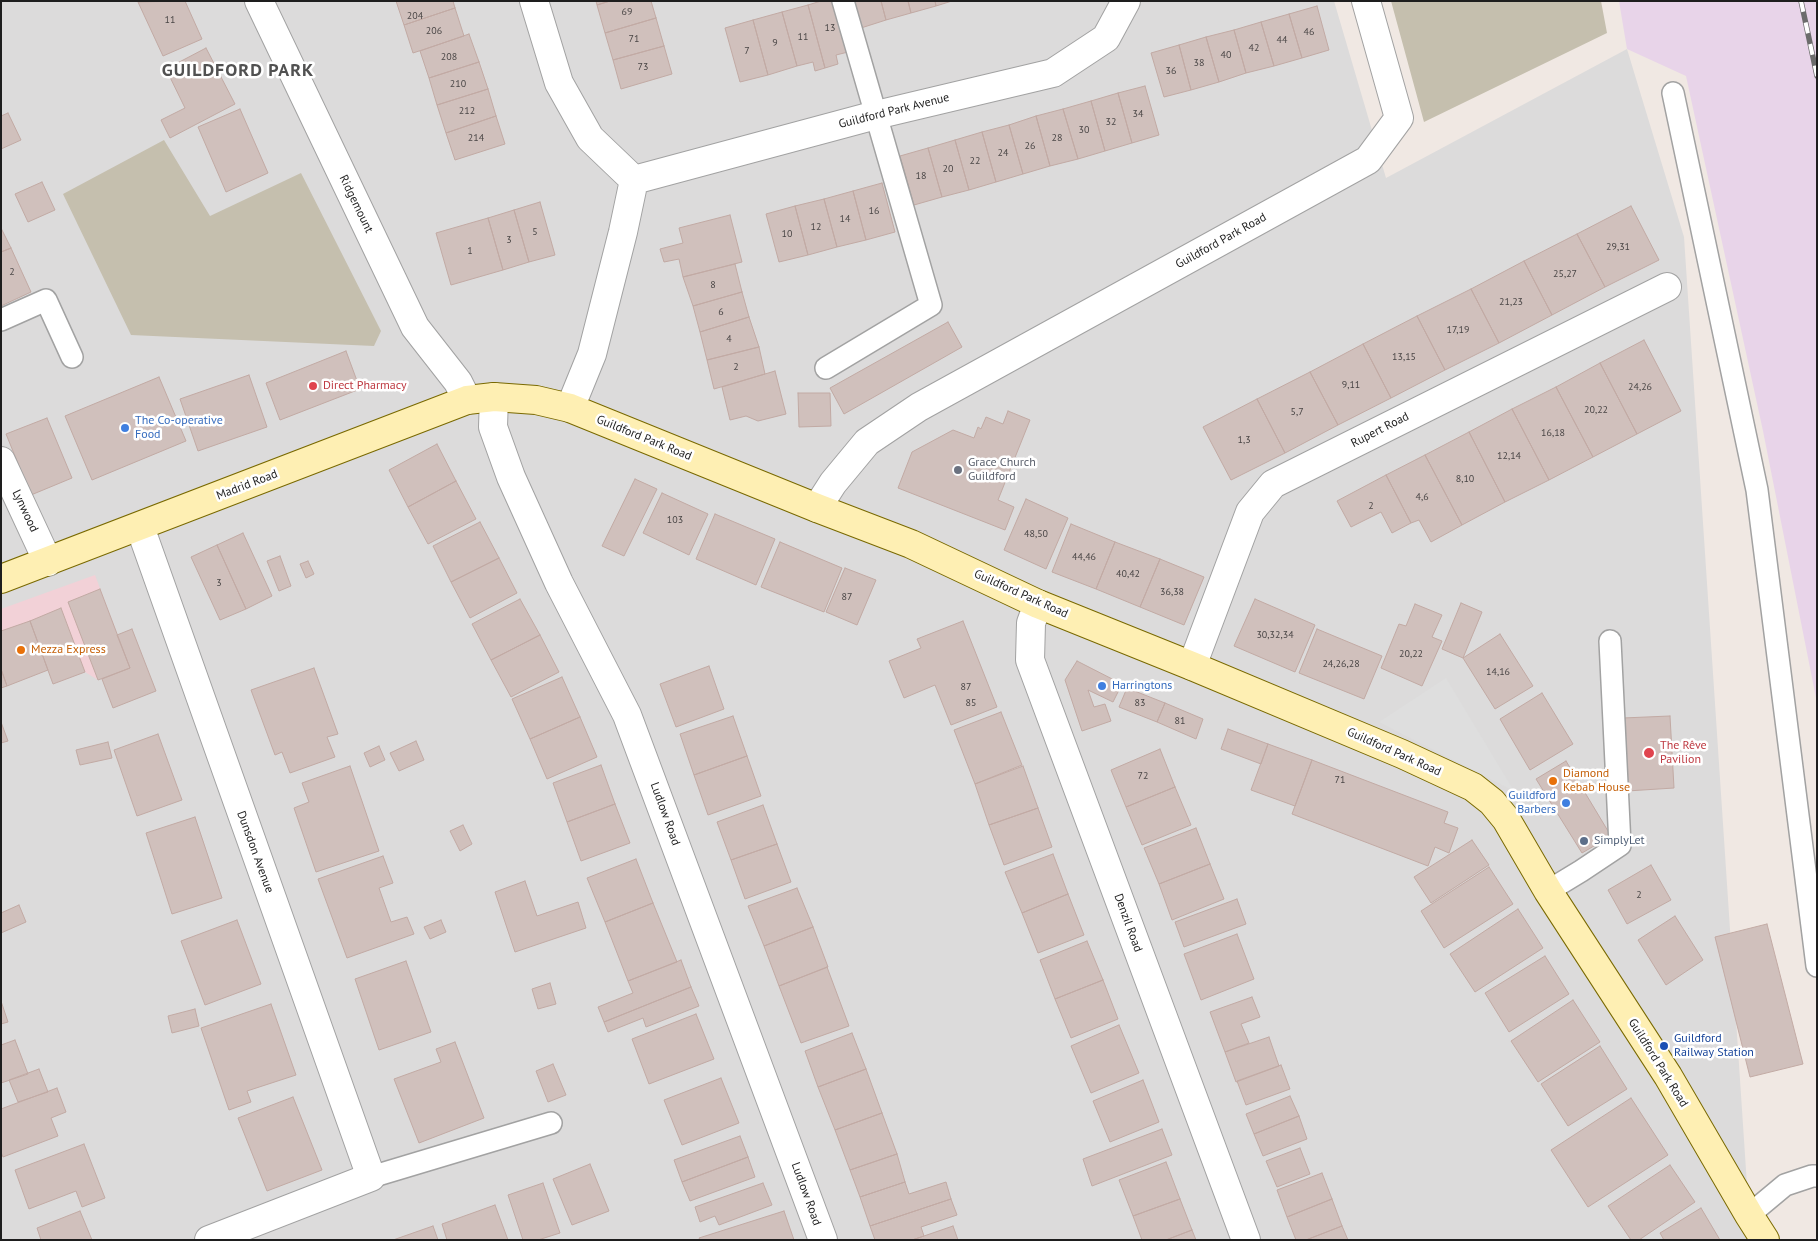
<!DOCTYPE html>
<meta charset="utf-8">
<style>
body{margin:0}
#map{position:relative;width:1818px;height:1241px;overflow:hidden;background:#f0e8e3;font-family:"PT Sans",sans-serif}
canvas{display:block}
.frame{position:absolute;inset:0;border:2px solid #1e1e1e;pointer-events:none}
</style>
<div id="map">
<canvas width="1818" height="1241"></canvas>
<div class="frame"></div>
</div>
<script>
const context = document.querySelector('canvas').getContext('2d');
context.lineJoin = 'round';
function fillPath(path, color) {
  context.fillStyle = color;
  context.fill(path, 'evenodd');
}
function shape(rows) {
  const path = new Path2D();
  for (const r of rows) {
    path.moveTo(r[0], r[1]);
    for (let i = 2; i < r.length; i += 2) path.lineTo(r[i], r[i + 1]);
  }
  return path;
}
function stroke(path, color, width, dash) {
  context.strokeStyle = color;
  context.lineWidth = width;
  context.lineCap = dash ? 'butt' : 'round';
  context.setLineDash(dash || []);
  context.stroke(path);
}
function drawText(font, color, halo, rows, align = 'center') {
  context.font = font + ' "PT Sans",sans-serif';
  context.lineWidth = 5;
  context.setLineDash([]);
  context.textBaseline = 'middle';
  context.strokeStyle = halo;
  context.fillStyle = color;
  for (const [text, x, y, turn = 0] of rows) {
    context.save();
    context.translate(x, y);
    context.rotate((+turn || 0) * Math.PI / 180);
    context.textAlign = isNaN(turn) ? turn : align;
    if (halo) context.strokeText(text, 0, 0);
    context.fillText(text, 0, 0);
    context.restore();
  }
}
fillPath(shape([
 [1,1,1334,1,1386,178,1627,49,1684,237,1749,1215,1765,1240,1,1240]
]), '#dcdbdb');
fillPath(shape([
 [95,575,130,668,98,680,85,672,53,684,48,670,1,688,1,609]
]), '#f2d1d7');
fillPath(shape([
 [1619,1,1817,1,1817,703,1763,431,1686,76,1627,49]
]), '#e8d4e9');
fillPath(shape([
 [1391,1,1601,1,1607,33,1424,122],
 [164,140,210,216,301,173,381,331,374,346,131,335,63,194]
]), '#c5bfae');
fillPath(shape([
 [1446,678,1514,791,1379,722]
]), '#dedede');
const building = shape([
 [185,1,202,39,163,56,138,2,185,1],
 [396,1,453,1,455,8,404,25,396,1],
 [596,1,610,1,597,5,596,1],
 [610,1,651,1,656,18,605,33,597,5,610,1],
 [821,1,839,1,852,51,836,55,838,64,825,68,808,5,821,1],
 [854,1,881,1,886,20,861,28,854,1],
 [881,1,908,1,911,13,886,20,881,1],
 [908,1,935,1,936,6,911,13,908,1],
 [935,1,952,1,936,6,935,1],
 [808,5,825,68,815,71,813,62,797,66,782,12,808,5],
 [1317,6,1329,50,1302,58,1289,14,1317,6],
 [455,8,464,36,413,53,404,25,455,8],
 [782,12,797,66,768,75,753,20,782,12],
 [1289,14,1302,58,1274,66,1261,22,1289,14],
 [656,18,664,46,613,60,605,33,656,18],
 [753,20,768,75,740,82,725,28,753,20],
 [1261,22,1274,66,1246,73,1234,30,1261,22],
 [1234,30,1246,73,1219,82,1206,37,1234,30],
 [469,34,479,62,429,78,420,51,469,34],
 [1206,37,1219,82,1191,90,1179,45,1206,37],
 [1179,45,1191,90,1164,97,1151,53,1179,45],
 [664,46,672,74,621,89,613,60,664,46],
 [206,48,235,104,170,138,161,120,185,108,166,69,206,48],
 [479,62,488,89,437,105,429,78,479,62],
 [1145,86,1159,135,1132,143,1118,93,1145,86],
 [488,89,496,116,446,133,437,105,488,89],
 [1118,93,1132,143,1105,151,1091,101,1118,93],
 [1091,101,1105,151,1078,159,1063,109,1091,101],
 [240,109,268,173,226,192,198,127,240,109],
 [1063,109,1078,159,1050,166,1036,116,1063,109],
 [8,113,21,140,1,149,1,116,8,113],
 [496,116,505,144,455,160,446,133,496,116],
 [1036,116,1050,166,1023,174,1009,125,1036,116],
 [1009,125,1023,174,996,182,982,132,1009,125],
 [982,132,996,182,969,190,955,140,982,132],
 [955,140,969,190,942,197,928,148,955,140],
 [928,148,942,197,914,205,900,156,928,148],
 [42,182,55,210,28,222,15,194,42,182],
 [882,183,895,232,866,240,853,191,882,183],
 [853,191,866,240,837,247,824,199,853,191],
 [824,199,837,247,808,255,795,206,824,199],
 [540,202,555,255,529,262,514,210,540,202],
 [795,206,808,255,779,262,766,214,795,206],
 [1631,206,1659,260,1605,287,1577,234,1631,206],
 [514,210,529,262,503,270,488,218,514,210],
 [730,215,742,262,683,277,679,259,664,262,660,249,683,243,679,228,730,215],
 [488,218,503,270,451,285,436,233,488,218],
 [1,228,11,248,1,252,1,228],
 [1577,234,1605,287,1552,315,1524,261,1577,234],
 [11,248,31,292,1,306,1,252,11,248],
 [1524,261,1552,315,1499,343,1471,289,1524,261],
 [735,264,742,292,693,306,683,277,735,264],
 [1471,289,1499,343,1445,370,1417,316,1471,289],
 [742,292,749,317,700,332,693,306,742,292],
 [1417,316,1445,370,1391,398,1363,344,1417,316],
 [749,317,759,347,707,360,700,332,749,317],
 [948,322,962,347,844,414,830,388,948,322],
 [1644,340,1681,411,1637,434,1600,363,1644,340],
 [1363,344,1391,398,1338,425,1310,372,1363,344],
 [759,347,765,374,714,389,707,360,759,347],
 [346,351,360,389,280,420,266,383,346,351],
 [1600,363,1637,434,1593,457,1556,387,1600,363],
 [775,371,786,414,758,421,746,416,730,420,722,387,775,371],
 [1310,372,1338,425,1285,453,1257,399,1310,372],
 [249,375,267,427,198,451,180,399,249,375],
 [159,377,186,441,92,480,65,416,159,377],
 [1556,387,1593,457,1549,480,1512,409,1556,387],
 [798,393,830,393,831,426,799,427,798,393],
 [1257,399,1285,453,1231,480,1203,427,1257,399],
 [1512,409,1549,480,1505,502,1469,432,1512,409],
 [1008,411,1030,420,998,500,1014,507,1005,530,898,488,912,452,953,430,974,438,978,427,981,429,986,417,1003,424,1008,411],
 [47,418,72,478,31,495,6,434,47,418],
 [1469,432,1505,502,1462,525,1425,455,1469,432],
 [437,444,456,481,408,507,389,470,437,444],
 [1425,455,1462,525,1431,542,1419,520,1411,523,1386,475,1425,455],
 [1386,475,1411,523,1392,533,1381,512,1351,527,1337,501,1386,475],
 [635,479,657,489,624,556,602,546,635,479],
 [456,481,476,519,428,544,408,507,456,481],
 [662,493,708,514,689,555,643,533,662,493],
 [1026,499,1068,518,1046,569,1004,550,1026,499],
 [715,514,775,539,756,585,696,559,715,514],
 [480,522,499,558,451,582,433,546,480,522],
 [1071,524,1115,542,1096,589,1052,572,1071,524],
 [243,533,272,596,246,609,217,545,243,533],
 [780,542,842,568,824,612,761,587,780,542],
 [1115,542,1160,559,1140,607,1096,589,1115,542],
 [217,545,246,609,220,620,191,557,217,545],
 [280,556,291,586,279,591,267,561,280,556],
 [499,558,517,593,470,618,451,582,499,558],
 [1160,559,1204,577,1184,625,1140,607,1160,559],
 [308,561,314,574,306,578,300,564,308,561],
 [845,568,876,580,857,625,826,612,845,568],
 [100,589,130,668,98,680,68,602,100,589],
 [520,599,540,635,491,660,472,624,520,599],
 [1255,599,1315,625,1295,672,1234,646,1255,599],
 [1461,603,1482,612,1463,658,1442,649,1461,603],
 [1415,604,1442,615,1432,637,1442,641,1422,686,1381,668,1399,624,1406,626,1415,604],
 [61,608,85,672,53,684,30,621,61,608],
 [30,621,48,670,7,686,1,669,1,631,30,621],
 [963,621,997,707,951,725,935,685,904,698,889,661,921,648,917,639,963,621],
 [132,629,156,691,113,708,102,679,130,668,117,635,132,629],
 [1317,629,1382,656,1364,699,1299,673,1317,629],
 [1500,634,1533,686,1495,709,1463,658,1500,634],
 [540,635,559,672,511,697,491,660,540,635],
 [1077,661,1122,684,1113,702,1088,690,1094,707,1105,704,1111,721,1082,731,1065,680,1077,661],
 [709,666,724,709,676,727,660,684,709,666],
 [314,668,338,734,327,737,335,757,290,773,282,752,275,755,251,690,314,668],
 [1,669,7,686,1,688,1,669],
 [562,677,580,717,530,739,512,699,562,677],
 [1127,688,1165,703,1157,722,1119,707,1127,688],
 [1542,693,1573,744,1530,770,1500,719,1542,693],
 [1165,703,1203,719,1196,739,1157,722,1165,703],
 [1001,712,1022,765,975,784,954,730,1001,712],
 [733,716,747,756,694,775,680,734,733,716],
 [1670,716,1674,788,1627,791,1623,718,1670,716],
 [580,717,597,757,547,779,530,739,580,717],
 [1,722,8,741,1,743,1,722],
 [1228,729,1268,744,1261,764,1221,749,1228,729],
 [158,734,182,800,137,816,114,750,158,734],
 [416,741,424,760,399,771,390,753,416,741],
 [108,742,112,758,80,765,76,750,108,742],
 [1268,744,1312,760,1295,806,1251,790,1268,744],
 [379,746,385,760,370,767,364,753,379,746],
 [1160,749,1175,787,1126,807,1111,770,1160,749],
 [747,756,761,796,708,815,694,775,747,756],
 [1312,760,1448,812,1444,823,1458,828,1449,853,1435,847,1428,866,1292,814,1312,760],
 [1566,761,1611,836,1582,853,1536,779,1566,761],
 [601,765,615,804,567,822,553,783,601,765],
 [350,766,379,851,316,872,294,808,309,802,302,783,350,766],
 [1023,766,1038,808,989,825,975,784,1023,766],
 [1175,787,1191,825,1142,845,1126,807,1175,787],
 [615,804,630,843,581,861,567,822,615,804],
 [763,805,777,844,731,860,717,822,763,805],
 [1038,808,1052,847,1004,865,989,825,1038,808],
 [195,817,222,898,172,914,146,833,195,817],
 [463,825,472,844,460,851,450,831,463,825],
 [1196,828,1210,864,1159,884,1144,848,1196,828],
 [1472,840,1489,865,1431,903,1414,877,1472,840],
 [777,844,791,882,745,899,731,860,777,844],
 [1053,854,1068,894,1022,913,1005,872,1053,854],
 [383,856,393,883,379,888,391,922,407,917,414,934,347,958,318,879,383,856],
 [636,859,653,903,605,922,587,878,636,859],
 [1210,864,1224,899,1172,920,1159,884,1210,864],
 [1651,865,1671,900,1627,924,1608,890,1651,865],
 [1489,867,1513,904,1444,948,1421,911,1489,867],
 [525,881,537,916,578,902,586,928,515,952,495,892,525,881],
 [797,888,813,927,764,946,748,906,797,888],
 [1068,894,1084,935,1038,953,1022,913,1068,894],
 [1237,899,1246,924,1184,947,1175,922,1237,899],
 [653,903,677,962,628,981,605,922,653,903],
 [19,905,26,922,1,933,1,913,19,905],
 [1518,909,1543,948,1475,992,1450,954,1518,909],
 [1675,916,1703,960,1666,985,1638,940,1675,916],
 [237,920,261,984,205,1005,181,941,237,920],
 [441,920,446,932,430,939,424,927,441,920],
 [1767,924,1803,1064,1750,1077,1715,937,1767,924],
 [813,927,828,967,779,986,764,946,813,927],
 [1237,934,1254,979,1201,1000,1184,954,1237,934],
 [1087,941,1103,980,1055,999,1040,960,1087,941],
 [1545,956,1569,994,1509,1032,1485,993,1545,956],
 [681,960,691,987,604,1022,598,1007,633,993,628,981,681,960],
 [406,961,431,1032,379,1050,355,979,406,961],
 [827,967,849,1026,801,1043,779,986,827,967],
 [1103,980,1118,1019,1071,1038,1055,999,1103,980],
 [550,983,556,1004,538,1009,532,989,550,983],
 [691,987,699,1006,646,1027,643,1018,608,1032,604,1022,691,987],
 [1252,997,1260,1017,1241,1024,1249,1043,1225,1052,1210,1012,1252,997],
 [1573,1000,1600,1042,1538,1082,1511,1041,1573,1000],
 [1,1001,8,1022,1,1024,1,1001],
 [271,1004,296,1075,247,1091,251,1102,229,1110,201,1028,271,1004],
 [195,1009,199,1026,172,1033,168,1016,195,1009],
 [696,1014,714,1059,649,1084,632,1039,696,1014],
 [1119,1025,1139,1073,1091,1093,1071,1046,1119,1025],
 [852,1033,866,1069,818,1087,805,1051,852,1033],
 [1269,1037,1279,1066,1236,1082,1225,1052,1269,1037],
 [15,1040,28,1074,1,1083,1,1045,15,1040],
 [455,1042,484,1118,419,1143,394,1079,441,1062,436,1049,455,1042],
 [1600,1046,1627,1089,1568,1126,1541,1084,1600,1046],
 [553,1064,566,1095,548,1102,536,1071,553,1064],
 [1281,1065,1290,1089,1246,1105,1237,1081,1281,1065],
 [39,1069,48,1092,18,1102,9,1080,39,1069],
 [866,1069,882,1113,835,1130,818,1087,866,1069],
 [721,1078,739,1123,682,1145,664,1100,721,1078],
 [1143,1080,1159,1122,1110,1142,1093,1101,1143,1080],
 [57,1088,66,1112,51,1118,58,1136,3,1157,1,1152,1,1109,57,1088],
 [1290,1096,1299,1116,1254,1134,1246,1114,1290,1096],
 [293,1097,322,1170,267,1191,238,1118,293,1097],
 [1631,1098,1668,1155,1588,1207,1551,1150,1631,1098],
 [882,1113,897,1154,850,1170,835,1130,882,1113],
 [1299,1116,1307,1139,1263,1156,1254,1134,1299,1116],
 [1162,1129,1172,1155,1092,1186,1083,1159,1162,1129],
 [740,1136,748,1157,682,1182,674,1160,740,1136],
 [84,1144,105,1198,82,1207,76,1191,29,1209,15,1170,84,1144],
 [1300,1148,1310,1174,1277,1187,1266,1161,1300,1148],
 [897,1154,905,1182,860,1197,850,1170,897,1154],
 [748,1157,755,1177,690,1201,682,1182,748,1157],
 [1166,1162,1180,1199,1133,1216,1119,1180,1166,1162],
 [590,1164,609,1211,572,1225,553,1179,590,1164],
 [1670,1165,1695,1202,1639,1240,1631,1240,1608,1206,1670,1165],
 [1322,1173,1332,1199,1287,1217,1277,1190,1322,1173],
 [905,1182,909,1194,946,1182,951,1199,870,1226,860,1197,905,1182],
 [543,1183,560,1233,538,1240,523,1240,508,1195,543,1183],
 [763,1183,772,1205,719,1225,715,1216,700,1222,695,1207,763,1183],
 [951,1199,957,1215,921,1227,924,1236,912,1240,875,1240,870,1226,951,1199],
 [1180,1199,1192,1230,1166,1240,1142,1240,1133,1216,1180,1199],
 [1332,1199,1342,1226,1306,1240,1296,1240,1287,1217,1332,1199],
 [495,1205,508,1240,447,1240,442,1224,495,1205],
 [1701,1208,1720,1240,1664,1240,1660,1233,1701,1208],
 [80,1211,92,1240,41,1240,37,1228,80,1211],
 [784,1211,794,1240,700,1240,699,1238,784,1211],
 [433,1226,438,1240,393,1240,433,1226],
 [953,1226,958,1240,912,1240,924,1236,953,1226],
 [1342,1226,1348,1240,1306,1240,1342,1226],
 [1192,1230,1196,1240,1166,1240,1192,1230]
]);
fillPath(building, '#d0c0bc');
stroke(building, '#c2aaa4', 1);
const lane = shape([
 [1673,93,1757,490,1817,966],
 [1,320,46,300,72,357],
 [826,368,931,305,843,1],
 [1548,891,1581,871,1620,845,1610,641],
 [371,1177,551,1123],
 [1749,1215,1785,1185,1812,1176,1817,1176]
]);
const street = shape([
 [259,1,415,327,458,382,467,400],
 [534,1,559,83,590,138,634,180],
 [634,180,876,115,1053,73,1106,38,1126,1],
 [494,397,493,427,511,477,559,583,627,715,823,1240],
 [570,408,592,354,623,232,634,180],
 [1,461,48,562],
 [817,508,833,483,867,442,919,407,1368,160,1399,118,1366,1],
 [140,527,371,1177,209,1240],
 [1038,604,1031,623,1030,660,1246,1240],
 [1192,666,1250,512,1273,484,1667,287]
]);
const secondary = shape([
 [1,579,467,400,494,397,536,400,570,408,817,508,911,544,1038,604,1192,666,1402,754,1473,787,1492,802,1506,819,1548,891,1668,1076,1749,1215,1765,1240]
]);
stroke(lane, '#a2a2a2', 24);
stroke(street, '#a2a2a2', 30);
stroke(secondary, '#796900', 30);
stroke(lane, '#fff', 21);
stroke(street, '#fff', 28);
stroke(secondary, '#feefb3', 28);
const rail = shape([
 [1801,1,1817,76]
]);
stroke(rail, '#6c6c6c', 5.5);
stroke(rail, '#fff', 4, [11]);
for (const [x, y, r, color] of [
 [313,386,5,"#e0444e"],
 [125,428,5,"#3f7fe0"],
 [958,470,5,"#6b7280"],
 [21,650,5,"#e8710a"],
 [1102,686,5,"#3f7fe0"],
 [1649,753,6,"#e0444e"],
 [1553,781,5,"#e8710a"],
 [1566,803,5,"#3f7fe0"],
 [1584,841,5,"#5c6f8a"],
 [1664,1046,5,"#1a4fb4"]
]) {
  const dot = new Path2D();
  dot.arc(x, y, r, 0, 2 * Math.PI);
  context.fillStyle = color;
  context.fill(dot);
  stroke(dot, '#fff', 2);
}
drawText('10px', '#4a4646', null, [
 ["69",627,12],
 ["204",415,16],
 ["11",170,20],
 ["13",830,28],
 ["206",434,31],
 ["46",1309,32],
 ["11",803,37],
 ["71",634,39],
 ["44",1282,40],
 ["9",775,43],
 ["42",1254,48],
 ["7",747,51],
 ["40",1226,55],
 ["208",449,57],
 ["38",1199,63],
 ["73",643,67],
 ["36",1171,71],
 ["210",458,84],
 ["212",467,111],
 ["34",1138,114],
 ["32",1111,122],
 ["30",1084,130],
 ["214",476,138],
 ["28",1057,138],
 ["26",1030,146],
 ["24",1003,153],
 ["22",975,161],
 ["20",948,169],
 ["18",921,176],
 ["16",874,211],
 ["14",845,219],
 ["12",816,227],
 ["5",535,232],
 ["10",787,234],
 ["3",509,240],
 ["29,31",1618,247],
 ["1",470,251],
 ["2",12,272],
 ["25,27",1565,274],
 ["8",713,285],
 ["21,23",1511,302],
 ["6",721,312],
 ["17,19",1458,330],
 ["4",729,339],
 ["13,15",1404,357],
 ["2",736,367],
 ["9,11",1351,385],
 ["24,26",1640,387],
 ["20,22",1596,410],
 ["5,7",1297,412],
 ["16,18",1553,433],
 ["1,3",1244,440],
 ["12,14",1509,456],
 ["8,10",1465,479],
 ["4,6",1422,497],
 ["2",1371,506],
 ["103",675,520],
 ["48,50",1036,534],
 ["44,46",1084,557],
 ["40,42",1128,574],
 ["3",219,583],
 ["36,38",1172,592],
 ["87",847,597],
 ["30,32,34",1275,635],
 ["20,22",1411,654],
 ["24,26,28",1341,664],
 ["14,16",1498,672],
 ["87",966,687],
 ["85",971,703],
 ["83",1140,703],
 ["81",1180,721],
 ["72",1143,776],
 ["71",1340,780],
 ["2",1639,895]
]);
drawText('12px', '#1e1e1e', '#fff', [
 ["Guildford Park Avenue",894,111,-14],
 ["Ridgemount",356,204,64],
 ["Guildford Park Road",1221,241,-29],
 ["Rupert Road",1380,430,-27],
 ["Guildford Park Road",644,438,22],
 ["Madrid Road",247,485,-21],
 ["Lynwood",25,511,65],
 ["Guildford Park Road",1021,594,24],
 ["Guildford Park Road",1394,752,24],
 ["Ludlow Road",665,814,70],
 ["Dunsdon Avenue",255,852,70],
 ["Denzil Road",1128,923,70],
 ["Guildford Park Road",1658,1063,58],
 ["Ludlow Road",806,1194,70]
]);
drawText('12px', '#be3a42', '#fff', [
 ["Direct Pharmacy",323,386],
 ["The Rêve",1660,746],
 ["Pavilion",1660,760]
], 'left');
drawText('12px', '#366cbe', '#fff', [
 ["The Co-operative",135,421],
 ["Food",135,435],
 ["Harringtons",1112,686],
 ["Guildford",1556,796,"right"],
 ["Barbers",1556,810,"right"]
], 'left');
drawText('12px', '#5b616d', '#fff', [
 ["Grace Church",968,463],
 ["Guildford",968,477]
], 'left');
drawText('12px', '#c56008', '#fff', [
 ["Mezza Express",31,650],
 ["Diamond",1563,774],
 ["Kebab House",1563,788]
], 'left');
drawText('12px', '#4e5e75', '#fff', [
 ["SimplyLet",1594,841]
], 'left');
drawText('12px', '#164399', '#fff', [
 ["Guildford",1674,1039],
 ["Railway Station",1674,1053]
], 'left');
context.letterSpacing = '1px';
drawText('bold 18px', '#515151', '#fff', [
 ["GUILDFORD PARK",238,71]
]);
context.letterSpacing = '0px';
</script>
